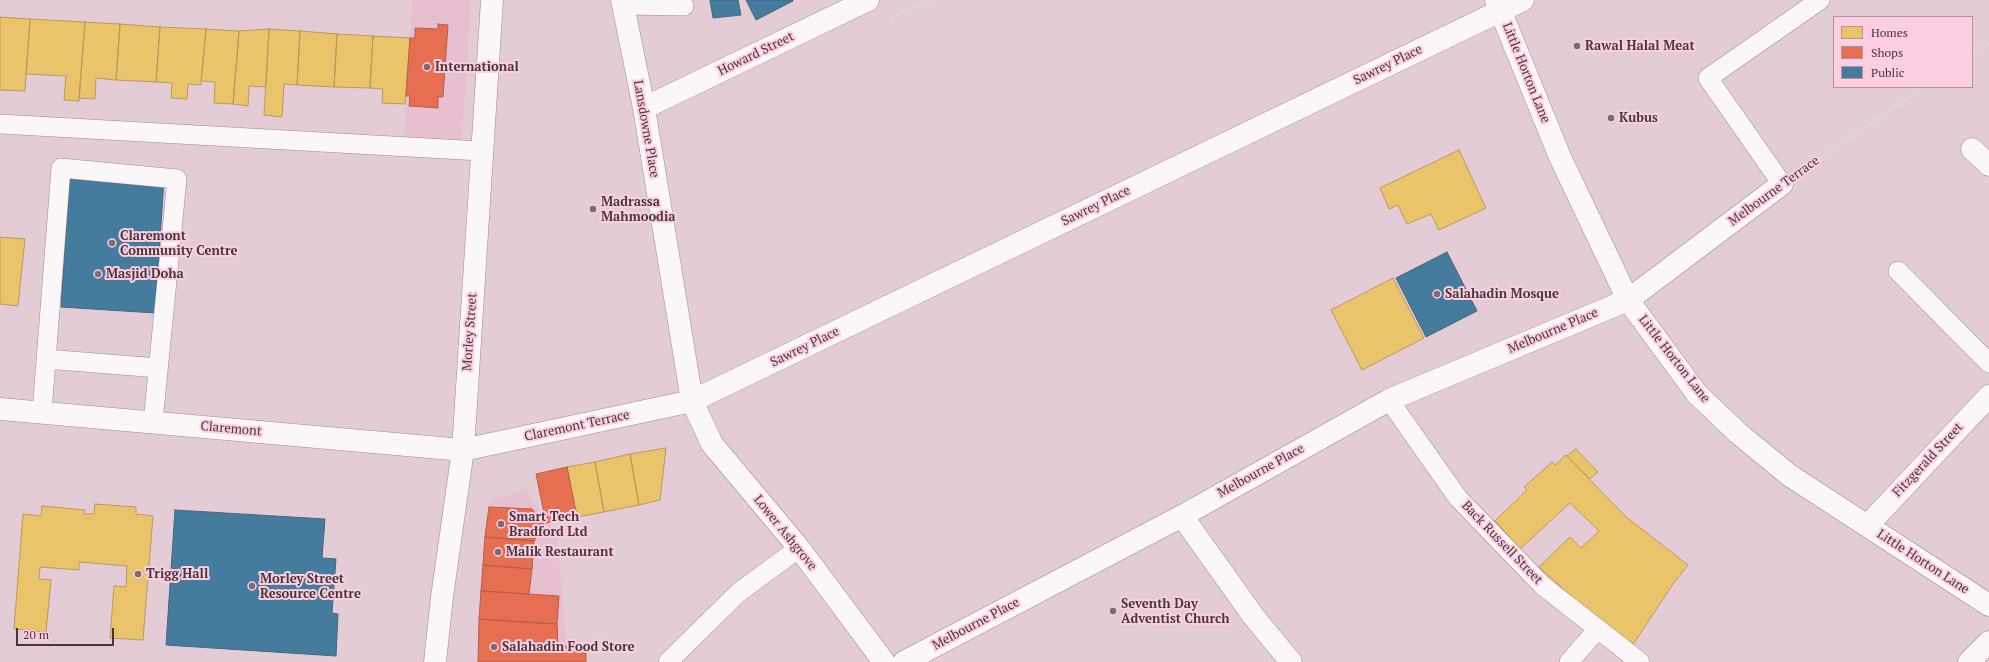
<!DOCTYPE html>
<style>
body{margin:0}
#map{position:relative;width:1989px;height:662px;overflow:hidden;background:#e3ccd5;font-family:"PT Serif",serif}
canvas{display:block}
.legend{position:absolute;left:1833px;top:16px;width:140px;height:72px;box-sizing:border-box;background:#fbcfe1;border:1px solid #b3929f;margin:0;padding:5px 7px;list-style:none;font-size:12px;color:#48363d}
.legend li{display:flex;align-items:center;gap:8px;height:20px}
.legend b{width:20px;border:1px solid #b3929f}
.scale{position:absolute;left:16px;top:628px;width:98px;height:18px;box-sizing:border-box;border:2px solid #48363d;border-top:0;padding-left:5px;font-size:12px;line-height:14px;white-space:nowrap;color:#48363d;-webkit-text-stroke:3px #fbcfe1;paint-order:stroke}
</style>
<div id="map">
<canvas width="1989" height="662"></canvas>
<ul class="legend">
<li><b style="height:11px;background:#e9c46a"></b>Homes</li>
<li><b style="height:11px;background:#e76f51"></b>Shops</li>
<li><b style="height:11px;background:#457b9d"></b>Public</li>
</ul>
<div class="scale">20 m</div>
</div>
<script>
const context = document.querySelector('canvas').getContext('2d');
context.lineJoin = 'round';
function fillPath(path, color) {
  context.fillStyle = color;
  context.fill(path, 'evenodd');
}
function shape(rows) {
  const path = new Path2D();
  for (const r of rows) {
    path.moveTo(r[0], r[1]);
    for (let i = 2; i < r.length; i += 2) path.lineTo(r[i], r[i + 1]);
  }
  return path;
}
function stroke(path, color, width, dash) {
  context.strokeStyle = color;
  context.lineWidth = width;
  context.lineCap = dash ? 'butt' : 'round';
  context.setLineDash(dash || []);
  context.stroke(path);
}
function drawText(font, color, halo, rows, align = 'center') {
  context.font = font + ' "PT Serif",serif';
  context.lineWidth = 4;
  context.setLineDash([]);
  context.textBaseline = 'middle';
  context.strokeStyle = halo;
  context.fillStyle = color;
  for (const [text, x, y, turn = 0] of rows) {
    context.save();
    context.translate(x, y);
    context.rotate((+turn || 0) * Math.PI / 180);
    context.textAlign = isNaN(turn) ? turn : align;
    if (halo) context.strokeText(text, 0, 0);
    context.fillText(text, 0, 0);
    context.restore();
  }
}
fillPath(shape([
 [412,0,471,0,462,142,404,138],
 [525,489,557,537,568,662,478,662,482,550,489,502]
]), '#e6c0d0');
const homes = shape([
 [0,17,30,19,25,91,0,90,0,17],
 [30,19,85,22,79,101,64,100,66,76,26,74,30,19],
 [85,22,120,24,116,80,96,78,95,99,79,98,85,22],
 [120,24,160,27,156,82,116,80,120,24],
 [160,27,206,29,201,85,188,84,187,99,171,98,172,83,156,82,160,27],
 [206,29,239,31,233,104,214,103,215,82,201,81,206,29],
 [269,29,300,31,297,85,284,84,282,117,264,115,269,29],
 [269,29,266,87,249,86,248,106,233,104,239,31,269,29],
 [300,31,337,34,334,87,297,85,300,31],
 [337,34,373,36,370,88,334,87,337,34],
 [373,36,410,38,405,104,382,103,383,89,370,88,373,36],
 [1459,150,1486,208,1439,230,1431,214,1407,224,1398,205,1389,209,1380,188,1459,150],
 [0,237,25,239,18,306,0,304,0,237],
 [1393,278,1424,338,1362,370,1331,310,1393,278],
 [666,448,660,500,639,505,630,454,666,448],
 [1576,449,1598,472,1590,479,1567,456,1576,449],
 [630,454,639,505,604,512,595,462,630,454],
 [1566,455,1625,516,1688,565,1673,584,1632,646,1582,606,1539,567,1570,537,1581,548,1599,531,1570,503,1520,549,1495,521,1527,490,1524,487,1552,462,1555,465,1566,455],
 [595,462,604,512,577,517,567,467,595,462],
 [95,504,136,507,136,514,153,516,143,640,110,638,114,586,126,587,127,566,79,562,79,570,40,567,39,579,51,580,46,632,14,629,23,514,41,516,42,506,85,510,84,514,94,514,95,504]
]);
fillPath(homes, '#e9c46a');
stroke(homes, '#b9995c', 1);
const shops = shape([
 [438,24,448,25,443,97,438,97,438,108,409,106,410,96,406,96,410,38,415,38,415,28,438,29,438,24],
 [567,467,577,517,546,523,536,474,567,467],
 [489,507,532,509,544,524,534,541,485,537,489,507],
 [485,537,534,541,532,569,483,565,485,537],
 [483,565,532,569,529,594,481,591,483,565],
 [481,591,559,596,557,624,479,619,481,591],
 [479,619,557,624,558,646,586,647,586,662,478,662,479,619]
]);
fillPath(shops, '#e76f51');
stroke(shops, '#b75e4b', 1);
const public = shape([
 [710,0,738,0,741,15,713,18,710,0],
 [746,0,793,0,793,1,756,20,746,0],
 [70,173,164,180,155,313,61,307,70,173],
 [1447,252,1477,311,1426,337,1396,278,1447,252],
 [175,510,325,519,322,558,336,559,332,613,338,614,336,656,166,645,175,510]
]);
fillPath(public, '#457b9d');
stroke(public, '#466680', 1);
const lane = shape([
 [623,5,684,6],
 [0,124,481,151],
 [1782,184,1708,78,1820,0],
 [1898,271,1989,363],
 [46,359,158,368],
 [1389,400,1458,498,1543,586,1640,662],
 [42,412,61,168,177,179,153,422],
 [668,662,738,593,799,548],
 [1569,662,1597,630]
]);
const street = shape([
 [622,0,644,108,692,401,712,444,799,548,884,662],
 [644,108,868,0],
 [1972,149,1989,165],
 [0,409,463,450,692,401,1523,0],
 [1182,516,1254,617,1291,662],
 [1868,525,1989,396],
 [904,662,1182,516,1389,400,1628,300,1782,184],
 [1969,662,1989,642]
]);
const secondary = shape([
 [1496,0,1560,157,1628,300,1697,394,1738,433,1789,475,1989,605]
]);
const primary = shape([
 [435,662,442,597,463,450,492,0]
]);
stroke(lane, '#9a8990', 20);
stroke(street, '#9a8990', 23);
stroke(secondary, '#9a8990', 23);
stroke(primary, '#9a8990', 23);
stroke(shape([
 [890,18,932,0],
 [1972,55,1989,43],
 [1804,169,1924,87]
]), '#dfd8da', 2.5, [4, 2]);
stroke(lane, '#fbf7f9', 19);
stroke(street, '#fbf7f9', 22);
stroke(secondary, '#fbf7f9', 22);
stroke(primary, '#fbf7f9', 22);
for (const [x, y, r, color] of [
 [1577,46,4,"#7e6a72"],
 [427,67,4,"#7e6a72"],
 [1611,118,4,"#7e6a72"],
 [593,209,4,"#7e6a72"],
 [112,243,4,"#7e6a72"],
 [98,274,4,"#7e6a72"],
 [1437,294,4,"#7e6a72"],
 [501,524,4,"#7e6a72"],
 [498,552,4,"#7e6a72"],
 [138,574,4,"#7e6a72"],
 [252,586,4,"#7e6a72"],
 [1113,611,4,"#7e6a72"],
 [494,647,4,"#7e6a72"]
]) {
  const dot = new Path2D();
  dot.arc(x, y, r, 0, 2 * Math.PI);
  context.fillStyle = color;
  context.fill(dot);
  stroke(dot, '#fbcfe1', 1.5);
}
drawText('bold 13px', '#48363d', '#fbcfe1', [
 ["Rawal Halal Meat",1585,46],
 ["International",435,67],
 ["Kubus",1619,118],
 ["Madrassa",601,202],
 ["Mahmoodia",601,217],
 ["Claremont",120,236],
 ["Community Centre",120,251],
 ["Masjid Doha",106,274],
 ["Salahadin Mosque",1445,294],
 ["Smart Tech",509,517],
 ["Bradford Ltd",509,532],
 ["Malik Restaurant",506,552],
 ["Trigg Hall",146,574],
 ["Morley Street",260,579],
 ["Resource Centre",260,594],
 ["Seventh Day",1121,604],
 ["Adventist Church",1121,619],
 ["Salahadin Food Store",502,647]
], 'left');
drawText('13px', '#48363d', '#fbcfe1', [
 ["Howard Street",756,54,-26],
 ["Sawrey Place",1388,65,-26],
 ["Little Horton Lane",1526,73,68],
 ["Lansdowne Place",646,129,80],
 ["Melbourne Terrace",1774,191,-36],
 ["Sawrey Place",1096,206,-26],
 ["Melbourne Place",1553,331,-23],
 ["Morley Street",470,332,-86],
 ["Sawrey Place",805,347,-26],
 ["Little Horton Lane",1674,359,52],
 ["Claremont Terrace",577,426,-12],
 ["Claremont",231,429,5],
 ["Fitzgerald Street",1928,460,-47],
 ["Melbourne Place",1261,471,-29],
 ["Lower Ashgrove",785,533,51],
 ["Back Russell Street",1502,543,46],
 ["Little Horton Lane",1923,562,33],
 ["Melbourne Place",976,624,-28]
]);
</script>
